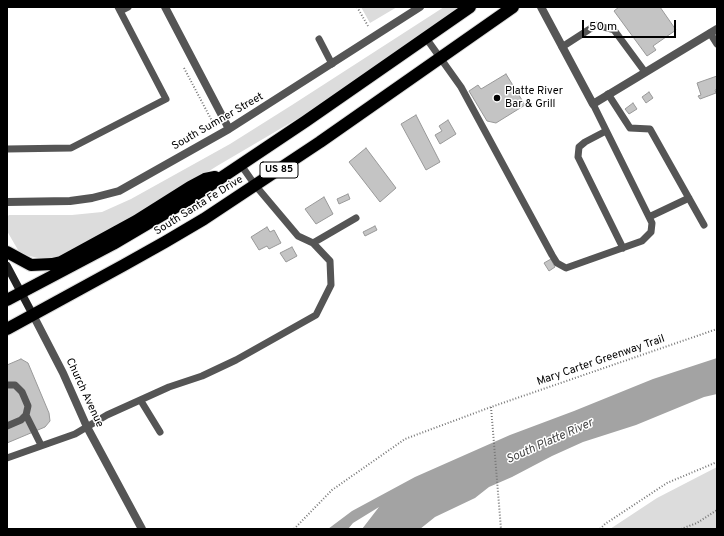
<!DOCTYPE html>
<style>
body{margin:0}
#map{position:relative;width:724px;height:536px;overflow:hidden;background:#fff;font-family:Overpass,sans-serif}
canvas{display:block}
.frame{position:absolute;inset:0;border:8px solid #000;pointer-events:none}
.scale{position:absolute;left:582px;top:20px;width:94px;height:18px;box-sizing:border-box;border:2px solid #000;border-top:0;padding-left:5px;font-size:12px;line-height:14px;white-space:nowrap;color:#000;-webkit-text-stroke:3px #fff;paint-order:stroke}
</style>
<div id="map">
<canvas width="724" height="536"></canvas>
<div class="frame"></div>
<div class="scale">50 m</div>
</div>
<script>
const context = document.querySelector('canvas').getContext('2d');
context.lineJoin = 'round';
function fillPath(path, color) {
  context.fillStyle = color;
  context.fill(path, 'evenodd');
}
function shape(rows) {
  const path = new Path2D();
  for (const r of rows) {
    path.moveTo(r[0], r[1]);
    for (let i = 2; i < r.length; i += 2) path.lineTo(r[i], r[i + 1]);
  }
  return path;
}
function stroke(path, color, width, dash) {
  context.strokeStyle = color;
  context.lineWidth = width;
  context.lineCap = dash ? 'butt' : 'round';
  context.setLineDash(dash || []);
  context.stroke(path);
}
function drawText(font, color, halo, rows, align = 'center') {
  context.font = font + ' Overpass,sans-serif';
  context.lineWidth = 3;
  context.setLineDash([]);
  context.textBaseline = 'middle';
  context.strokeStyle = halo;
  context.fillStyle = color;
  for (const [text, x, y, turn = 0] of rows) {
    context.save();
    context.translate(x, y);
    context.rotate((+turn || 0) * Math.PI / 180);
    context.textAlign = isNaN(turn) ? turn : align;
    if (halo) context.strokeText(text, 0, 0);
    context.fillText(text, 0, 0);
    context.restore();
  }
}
fillPath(shape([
 [361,7,397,7,370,23],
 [444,7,461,7,314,109,217,166,137,217,52,261,25,255,18,250,7,231,7,217,9,215,72,215,102,212,131,199,230,144,292,105],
 [717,467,717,529,610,529,657,498]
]), '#dcdcdc');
fillPath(shape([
 [717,358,717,394,704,397,636,425,583,442,552,456,512,477,489,487,475,498,435,517,420,529,362,529,379,507,353,523,348,529,328,529,352,511,415,477,510,435,574,411,653,379]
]), '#a3a3a3');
const building = shape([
 [619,7,660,7,676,30,653,46,656,50,647,56,614,11,619,7],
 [506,74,525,105,496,123,487,121,469,91,478,85,481,89,506,74],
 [717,76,717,89,715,90,716,93,700,99,698,96,701,95,697,83,717,76],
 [649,92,653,98,646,103,642,97,649,92],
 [633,103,637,109,629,114,625,109,633,103],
 [416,115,440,162,426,170,401,124,416,115],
 [448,120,456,134,440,144,435,135,442,131,439,126,448,120],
 [366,148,396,188,380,202,349,162,366,148],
 [348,194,350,199,339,204,337,199,348,194],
 [324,197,333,214,316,224,305,209,324,197],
 [375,226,377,230,365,236,363,232,375,226],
 [267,227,270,232,274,230,281,243,269,249,267,246,259,250,251,237,267,227],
 [292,247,297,256,286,262,280,253,292,247],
 [551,259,555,267,549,271,544,263,551,259],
 [21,359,28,363,49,413,50,421,45,427,7,443,7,365,21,359]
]);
fillPath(building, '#c4c4c4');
stroke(building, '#999', 1);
const highway = shape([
 [7,252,31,265,52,264,61,262,136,221,190,187,205,179,215,177],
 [7,300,113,244,191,198,306,121,470,7],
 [7,329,124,265,165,242,204,219,320,142,513,7]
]);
stroke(highway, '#dbdbdb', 14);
stroke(shape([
 [357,7,368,26],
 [184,68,212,121,213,122],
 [491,407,501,529],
 [294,529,332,490,405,439,491,407,717,329],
 [600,529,605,524,667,483,717,462],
 [681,529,697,523,717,510]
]), '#777', 2, [1, 2]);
stroke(shape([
 [120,11,128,7],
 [710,33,717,44],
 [426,38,461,87,552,255,557,263,566,268,642,241,651,232,652,223,593,104],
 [319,39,332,64],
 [562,47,596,25,614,30,645,72],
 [608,94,630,128,650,129,704,225],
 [606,131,585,142,579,147,578,157,623,248],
 [7,149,71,148,166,99,118,7],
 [241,165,255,185,298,236,313,243,356,218],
 [649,217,689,198],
 [7,385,15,385,22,392,28,406,26,415,21,420,7,426],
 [141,401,160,432],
 [26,415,41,445],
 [7,458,75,434,107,415,169,387,202,376,236,360,316,315,331,285,330,261,313,243]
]), '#555', 7);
stroke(shape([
 [165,7,229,129],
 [541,7,593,104,717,29],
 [7,202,70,201,92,198,119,191,229,129,420,7],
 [33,315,63,373,87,427,142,529]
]), '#555', 8);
stroke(shape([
 [7,266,33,315]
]), '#222', 8);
stroke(highway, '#000', 12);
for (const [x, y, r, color] of [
 [497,98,4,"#000"]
]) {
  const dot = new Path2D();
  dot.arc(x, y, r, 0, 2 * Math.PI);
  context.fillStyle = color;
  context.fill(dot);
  stroke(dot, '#fff', 1.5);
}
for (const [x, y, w] of [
 [279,170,38]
]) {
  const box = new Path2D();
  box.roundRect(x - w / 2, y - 8, w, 16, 3);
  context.fillStyle = '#fff';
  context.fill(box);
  stroke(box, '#000', 1);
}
drawText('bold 10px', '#000', null, [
 ["US 85",279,170]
]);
drawText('11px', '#000', '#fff', [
 ["Platte River",505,92],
 ["Bar & Grill",505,105]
], 'left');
drawText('11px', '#000', '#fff', [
 ["South Sumner Street",218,122,-30],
 ["South Santa Fe Drive",199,206,-32],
 ["Mary Carter Greenway Trail",601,361,-19],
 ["Church Avenue",84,393,65]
]);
drawText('italic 12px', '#444', '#fff', [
 ["South Platte River",550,442,-24]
]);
</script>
